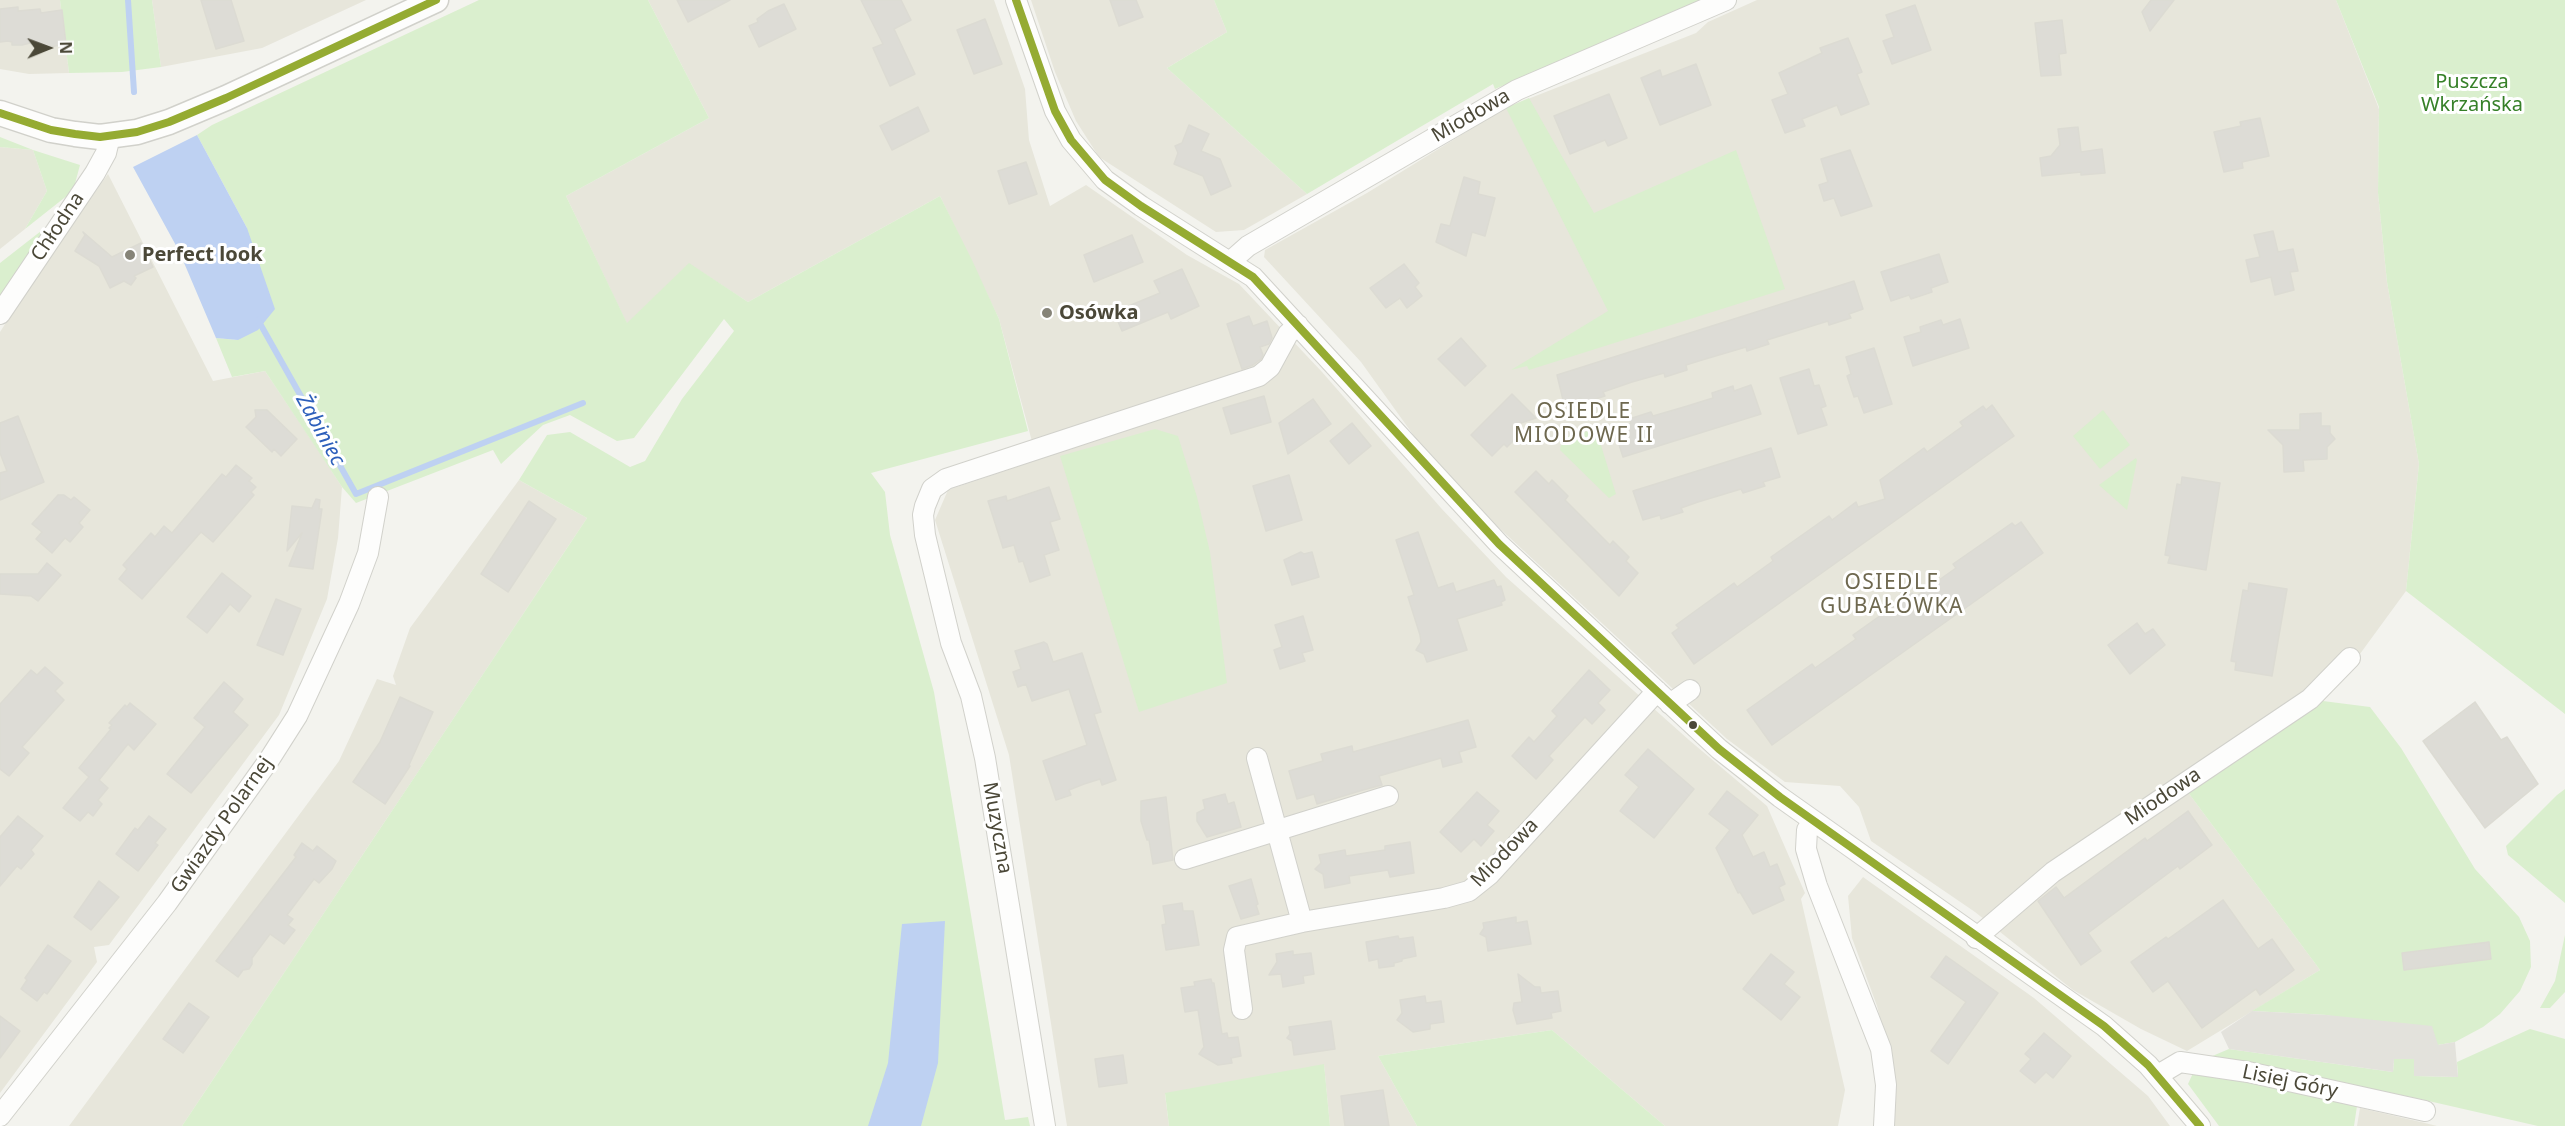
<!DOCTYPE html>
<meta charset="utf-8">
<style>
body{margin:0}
#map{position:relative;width:2565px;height:1126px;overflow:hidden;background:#f3f3ee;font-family:"Noto Sans",sans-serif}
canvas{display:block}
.north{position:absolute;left:18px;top:18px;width:60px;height:60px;-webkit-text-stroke:4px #fff;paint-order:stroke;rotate:89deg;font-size:16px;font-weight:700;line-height:24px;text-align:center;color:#4b4838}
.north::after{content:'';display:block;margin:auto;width:21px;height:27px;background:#4b4838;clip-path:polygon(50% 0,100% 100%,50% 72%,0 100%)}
</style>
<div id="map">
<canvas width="2565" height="1126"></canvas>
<div class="north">N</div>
</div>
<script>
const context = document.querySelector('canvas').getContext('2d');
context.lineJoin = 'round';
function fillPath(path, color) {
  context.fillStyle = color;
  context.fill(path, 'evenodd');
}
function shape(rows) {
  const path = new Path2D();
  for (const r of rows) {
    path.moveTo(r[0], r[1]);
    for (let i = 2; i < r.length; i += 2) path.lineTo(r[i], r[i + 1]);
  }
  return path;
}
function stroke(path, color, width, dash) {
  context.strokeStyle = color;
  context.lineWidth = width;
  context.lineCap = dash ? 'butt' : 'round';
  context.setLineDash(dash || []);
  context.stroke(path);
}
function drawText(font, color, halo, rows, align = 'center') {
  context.font = font + ' "Noto Sans",sans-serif';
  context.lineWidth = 6;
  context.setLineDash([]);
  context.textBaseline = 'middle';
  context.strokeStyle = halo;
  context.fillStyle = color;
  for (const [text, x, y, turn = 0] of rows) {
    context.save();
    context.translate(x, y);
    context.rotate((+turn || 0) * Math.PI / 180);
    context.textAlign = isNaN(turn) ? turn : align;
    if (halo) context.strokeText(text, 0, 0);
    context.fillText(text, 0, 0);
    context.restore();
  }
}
fillPath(shape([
 [0,0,60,0,69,73,29,74,0,69],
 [152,0,366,0,262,48,161,67],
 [648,0,994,0,1025,89,1029,140,1050,206,1086,185,1187,255,1239,284,1322,372,1441,508,1506,577,1689,740,1767,806,1805,893,1801,899,1845,1090,1838,1126,1665,1126,1552,1030,1378,1056,1417,1126,1330,1126,1324,1065,1165,1094,1169,1126,1067,1126,1009,755,935,520,948,490,1037,460,999,319,940,196,748,302,689,264,627,324,566,196,709,118],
 [1031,0,1214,0,1227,32,1167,68,1307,194,1244,230,1216,232,1099,157,1076,121,1055,72],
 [1757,0,2336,0,2379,109,2378,193,2387,282,2419,464,2406,591,2357,658,2187,791,2320,970,2187,1051,2141,1029,2073,990,1975,912,1871,841,1859,807,1840,786,1785,782,1727,739,1442,475,1361,362,1264,257,1265,250,1367,193,1505,108,1696,33,1708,22],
 [0,147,33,150,47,191,25,229,0,249],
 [108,174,213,381,265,371,322,456,342,487,338,538,327,599,279,715,109,945,94,947,97,962,0,1093,0,332,39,271],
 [519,480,587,518,182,1126,69,1126,339,761,377,679,396,685,393,676,410,628],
 [1863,877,2034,998,2148,1096,2170,1126,1892,1126,1890,1060,1877,1006,1852,938,1848,896],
 [2360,1108,2425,1123,2437,1126,2357,1126]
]), '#e7e6db');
fillPath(shape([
 [60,0,152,0,161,67,122,72,69,73],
 [479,0,648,0,709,118,566,196,627,323,689,263,748,302,940,196,972,260,999,319,1028,431,871,473,885,492,890,535,934,692,1005,1120,1028,1117,1030,1126,182,1126,587,518,519,480,547,435,570,432,630,467,645,461,682,399,734,331,724,319,634,438,617,441,570,415,543,425,501,464,493,450,356,503,342,487,265,371,232,377,216,338,238,340,247,228,197,135,212,125],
 [1214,0,1701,0,1495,89,1493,84,1307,194,1167,68,1227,32],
 [2336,0,2565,0,2565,714,2406,591,2419,464,2387,282,2378,193,2379,107],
 [1529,98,1594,213,1736,150,1785,289,1529,370,1527,366,1511,370,1608,311,1506,108],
 [0,137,33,150,80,165,73,191,25,229,47,191,33,150,0,147],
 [50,224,0,300,0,263],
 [2103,410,2130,445,2100,469,2073,436],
 [1155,429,1178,436,1197,497,1210,552,1227,683,1139,712,1060,456],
 [1596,429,1616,494,1609,498,1560,450,1562,438],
 [2136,458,2137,460,2127,510,2099,485],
 [2315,700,2370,707,2401,748,2475,869,2519,917,2530,941,2531,967,2520,991,2500,1014,2483,1027,2455,1042,2438,1045,2327,1015,2252,1011,2320,970,2187,791],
 [2565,789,2565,903,2508,855,2506,846,2557,795],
 [2565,935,2565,992,2550,1008,2540,1008,2555,981],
 [2530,1029,2565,1039,2565,1126,2538,1126,2411,1097,2210,1057,2229,1049,2393,1072,2394,1058,2414,1059,2415,1076,2458,1077,2457,1062],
 [1552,1030,1665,1126,1417,1126,1378,1056],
 [1324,1064,1330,1126,1169,1126,1165,1093],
 [2194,1071,2357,1106,2354,1126,2219,1126,2188,1084]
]), '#daefce');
fillPath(shape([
 [2252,1011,2327,1015,2432,1026,2438,1045,2455,1042,2458,1077,2414,1076,2414,1059,2394,1059,2393,1072,2229,1049,2221,1032]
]), '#e3e2dc');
fillPath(shape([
 [197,135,247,228,275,309,258,330,238,340,216,338,179,251,133,167],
 [945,921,938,1063,921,1126,868,1126,888,1063,902,924]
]), '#bed1f2');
stroke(shape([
 [128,0,134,92],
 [258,320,356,494,583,403]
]), '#bed1f2', 6);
const building = shape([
 [201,0,231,0,244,41,216,49,201,0],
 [677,0,730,0,688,22,677,0],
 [861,0,901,0,911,20,894,29,915,74,890,86,873,48,883,44,861,0],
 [1110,0,1136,0,1143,17,1119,26,1110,0],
 [2151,0,2174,0,2150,31,2142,12,2151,0],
 [784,4,796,29,759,47,749,26,758,22,757,19,768,11,784,4],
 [1915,5,1931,50,1892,64,1883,41,1894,37,1886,15,1915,5],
 [18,7,18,11,40,9,41,13,62,10,66,44,44,48,44,45,34,47,34,42,22,45,12,45,12,42,8,41,0,42,0,9,18,7],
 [985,19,1002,64,974,74,957,30,985,19],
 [2062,20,2066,53,2059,54,2061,75,2041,76,2035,23,2062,20],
 [1848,38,1862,72,1857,74,1869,104,1841,115,1837,105,1802,119,1805,126,1785,133,1772,100,1788,94,1779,73,1822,53,1820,48,1848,38],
 [1696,64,1711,105,1660,125,1641,78,1660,70,1662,77,1696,64],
 [1609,94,1627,138,1608,146,1605,140,1570,154,1554,116,1609,94],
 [918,107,929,131,892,150,880,126,918,107],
 [2260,118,2269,156,2242,162,2243,168,2224,172,2214,132,2241,126,2240,122,2260,118],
 [1189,125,1209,134,1201,151,1220,159,1231,186,1211,195,1203,176,1174,164,1178,153,1175,146,1182,143,1189,125],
 [2078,127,2081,152,2102,149,2105,173,2081,175,2081,172,2042,176,2040,158,2051,156,2060,145,2058,129,2078,127],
 [1850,150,1872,206,1841,216,1834,198,1824,201,1819,185,1828,182,1821,159,1850,150],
 [1026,162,1037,194,1009,204,998,171,1026,162],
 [1464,177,1480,182,1478,194,1495,198,1485,236,1472,232,1466,256,1436,242,1441,224,1450,226,1464,177],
 [2273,231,2278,252,2293,249,2298,271,2290,272,2294,290,2275,295,2271,277,2251,282,2246,260,2260,257,2254,235,2273,231],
 [83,232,112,257,141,243,153,267,134,276,136,278,131,285,124,281,110,288,99,266,75,251,85,235,83,232],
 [1132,235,1143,262,1094,282,1084,255,1132,235],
 [1939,254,1948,282,1931,288,1932,292,1911,299,1909,295,1891,301,1881,272,1939,254],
 [1404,264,1419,283,1415,287,1422,296,1407,308,1400,298,1386,308,1370,288,1404,264],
 [1182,269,1199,306,1171,319,1168,312,1122,331,1114,312,1160,293,1154,281,1182,269],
 [1854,281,1863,309,1849,314,1851,318,1829,325,1828,321,1767,340,1769,344,1747,351,1746,347,1702,360,1686,365,1687,370,1665,377,1664,373,1632,382,1603,392,1605,396,1583,403,1581,398,1564,404,1557,375,1854,281],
 [1249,316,1253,326,1267,321,1272,338,1269,344,1260,347,1263,355,1261,359,1253,365,1242,369,1227,324,1249,316],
 [1960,319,1969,348,1913,366,1904,337,1921,332,1920,327,1941,320,1943,325,1960,319],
 [1461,338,1486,366,1465,386,1438,359,1461,338],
 [1874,348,1892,404,1864,413,1858,396,1854,397,1847,376,1851,374,1846,357,1874,348],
 [1809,369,1814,386,1819,385,1826,406,1821,408,1827,425,1798,434,1780,378,1809,369],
 [1751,385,1761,414,1623,457,1614,429,1631,423,1629,419,1651,412,1653,416,1684,407,1713,398,1712,393,1733,386,1734,391,1751,385],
 [1512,394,1536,418,1512,426,1516,438,1507,447,1504,444,1492,456,1471,435,1512,394],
 [1264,396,1271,422,1231,434,1223,408,1264,396],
 [1313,399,1331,424,1288,454,1279,423,1313,399],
 [1992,405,2014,436,1694,664,1672,633,1679,628,1676,625,1734,583,1737,587,1773,561,1771,557,1829,516,1832,520,1856,502,1858,507,1885,499,1880,480,1924,448,1927,452,1956,431,1963,426,1960,422,1983,406,1986,410,1992,405],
 [255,410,267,410,297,439,281,456,274,449,272,452,246,427,256,417,255,410],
 [2321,413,2321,426,2330,426,2330,433,2335,439,2327,447,2327,459,2303,460,2304,471,2284,472,2283,445,2268,430,2300,430,2300,414,2321,413],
 [18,416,44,482,0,500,0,473,7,471,0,453,0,423,18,416],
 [1352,423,1371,446,1349,464,1330,441,1352,423],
 [1771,448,1780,477,1763,482,1765,486,1743,493,1741,489,1698,502,1681,508,1683,512,1661,519,1660,515,1643,520,1633,491,1771,448],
 [236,465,252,478,249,481,256,487,251,492,254,495,213,542,201,532,142,599,119,579,127,569,123,565,151,533,155,537,164,526,172,533,222,474,226,477,236,465],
 [1536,471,1549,484,1552,480,1568,496,1565,500,1610,545,1613,541,1629,557,1626,561,1638,573,1619,596,1515,492,1536,471],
 [1289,475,1302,520,1266,531,1253,486,1289,475],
 [2182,477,2220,483,2206,570,2168,563,2170,556,2165,555,2177,484,2181,485,2182,477],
 [1049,487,1060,519,1050,522,1059,550,1044,555,1050,575,1030,582,1023,561,1019,562,1014,545,1003,548,988,501,1006,496,1007,501,1049,487],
 [58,495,64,495,71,500,74,497,90,510,79,523,83,527,70,542,65,538,52,553,36,539,42,532,32,524,58,495],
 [316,499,320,500,319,509,322,509,313,569,289,566,302,533,287,551,292,506,312,508,316,499],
 [529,501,556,519,508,592,481,574,529,501],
 [2021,522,2043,553,1772,745,1747,710,1812,664,1815,668,1856,639,1853,635,1912,593,1915,597,1956,568,1953,564,2012,523,2015,526,2021,522],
 [1418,532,1438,588,1453,583,1456,592,1494,580,1497,587,1501,586,1505,600,1501,602,1502,605,1457,619,1467,650,1427,662,1424,654,1416,650,1421,642,1420,635,1408,597,1414,595,1396,540,1418,532],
 [1301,552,1304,554,1312,552,1319,577,1292,585,1284,560,1301,552],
 [47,563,61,575,38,601,31,596,0,594,0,574,38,574,47,563],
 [222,573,251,596,239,612,230,604,207,633,187,617,222,573],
 [2249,583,2287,589,2272,676,2235,670,2236,662,2231,661,2243,590,2248,591,2249,583],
 [276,599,301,609,283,655,257,645,276,599],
 [1303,616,1313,650,1302,653,1305,661,1280,669,1274,650,1282,647,1275,625,1303,616],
 [2137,623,2145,634,2153,629,2165,645,2130,674,2108,645,2137,623],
 [1044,642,1047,644,1053,662,1082,653,1101,712,1094,714,1116,780,1102,785,1100,779,1084,784,1069,790,1071,795,1056,800,1043,761,1087,745,1069,689,1032,701,1026,684,1018,687,1013,672,1021,669,1015,651,1044,642],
 [45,667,63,683,55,691,64,700,22,747,29,753,9,776,0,769,0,704,31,670,37,675,45,667],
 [1589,670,1610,690,1598,703,1605,710,1592,724,1585,717,1549,756,1553,760,1536,779,1512,756,1529,737,1534,742,1557,716,1552,711,1589,670],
 [224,682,243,699,233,712,248,725,191,793,167,774,205,727,194,718,224,682],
 [400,697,433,712,409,765,410,766,385,804,353,782,380,742,400,697],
 [2475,702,2501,740,2507,737,2538,784,2485,828,2423,741,2475,702],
 [130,703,156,724,134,750,128,744,99,780,108,788,98,800,102,804,93,816,88,812,80,821,63,808,89,777,79,768,111,729,109,728,112,725,109,723,125,705,127,707,130,703],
 [1468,720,1476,747,1459,752,1462,762,1443,767,1441,758,1379,776,1382,785,1363,790,1317,804,1314,794,1297,799,1289,771,1323,761,1321,754,1352,746,1353,752,1468,720],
 [1648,749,1694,789,1654,838,1620,811,1639,787,1625,775,1648,749],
 [1727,791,1758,815,1742,835,1753,857,1764,852,1770,867,1777,864,1785,884,1779,887,1784,900,1753,914,1740,892,1738,893,1716,848,1730,830,1709,814,1727,791],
 [1477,792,1499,811,1487,825,1494,831,1481,846,1474,839,1461,852,1440,832,1477,792],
 [1225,794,1228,804,1234,802,1241,827,1207,837,1197,821,1197,813,1205,809,1203,800,1225,794],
 [1166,797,1173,860,1153,864,1149,840,1147,840,1141,821,1141,801,1166,797],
 [2188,811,2212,845,2180,869,2178,866,2088,933,2101,951,2081,965,2038,901,2056,887,2064,898,2145,838,2147,841,2188,811],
 [18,816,43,836,31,850,34,854,21,869,17,866,0,886,0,837,18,816],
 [149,816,166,829,155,843,158,845,138,871,116,854,135,828,138,830,149,816],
 [1410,842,1414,873,1390,877,1388,870,1349,876,1350,883,1325,888,1323,874,1315,869,1321,863,1319,855,1345,850,1346,856,1385,850,1385,846,1410,842],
 [302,843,313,851,317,846,336,861,332,869,319,883,314,879,287,915,293,919,288,925,295,930,284,944,270,934,252,958,252,964,249,969,243,970,238,977,216,961,296,857,294,855,302,843],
 [1251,879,1258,904,1256,905,1259,914,1241,919,1229,886,1251,879],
 [99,881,119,897,91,930,74,917,99,881],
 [2223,900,2258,949,2272,939,2294,970,2260,995,2256,989,2202,1028,2168,981,2153,992,2131,962,2166,937,2168,939,2223,900],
 [1182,903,1183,911,1193,911,1199,945,1166,950,1162,925,1166,924,1163,906,1182,903],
 [1516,917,1516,923,1527,921,1531,944,1488,951,1486,937,1480,934,1484,928,1483,923,1516,917],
 [1398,936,1399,939,1413,937,1416,956,1402,959,1402,961,1394,963,1394,966,1379,968,1378,959,1369,961,1366,942,1398,936],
 [2489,942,2491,959,2404,970,2402,953,2489,942],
 [48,945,71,961,47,994,44,992,37,1001,21,989,27,980,25,978,48,945],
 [1293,951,1293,955,1311,953,1314,974,1303,976,1304,983,1283,987,1281,974,1269,975,1277,962,1276,954,1293,951],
 [1771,954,1794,972,1784,984,1800,997,1781,1020,1743,989,1771,954],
 [1946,956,1998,993,1948,1064,1931,1051,1966,1002,1931,977,1946,956],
 [1518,974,1535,987,1540,987,1541,993,1558,991,1561,1011,1551,1013,1552,1018,1517,1024,1513,1010,1514,1003,1522,1002,1518,974],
 [1211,979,1212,983,1214,983,1222,1034,1227,1033,1228,1038,1238,1037,1241,1056,1231,1058,1232,1063,1218,1065,1199,1054,1204,1047,1198,1010,1185,1012,1181,988,1195,986,1194,982,1211,979],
 [1425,996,1426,1003,1441,1001,1444,1022,1430,1024,1430,1029,1413,1032,1397,1020,1402,1013,1400,1000,1425,996],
 [189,1003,209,1017,183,1053,163,1039,189,1003],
 [0,1016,20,1031,0,1058,0,1016],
 [1331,1021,1335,1049,1294,1055,1292,1041,1287,1038,1290,1034,1289,1027,1331,1021],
 [2044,1033,2071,1056,2053,1078,2046,1072,2035,1083,2020,1071,2031,1059,2025,1054,2044,1033],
 [1123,1055,1127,1083,1099,1087,1095,1059,1123,1055],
 [1383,1090,1389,1126,1345,1126,1341,1096,1383,1090]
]);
fillPath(building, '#dddcd6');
stroke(building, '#dcdbd3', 1.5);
const minor = shape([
 [1016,0,1055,111,1071,140,1105,180,1141,206,1253,277,1499,544,1719,749,1780,797,2104,1026,2148,1065,2200,1126],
 [1231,261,1248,246,1517,90,1726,0],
 [0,314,95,173,106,153,110,136],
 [1670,704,1690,690],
 [1257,758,1302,922],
 [1814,821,1807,830,1806,849,1817,886,1881,1049,1886,1085,1884,1126],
 [1185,859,1388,796],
 [1976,938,2053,872,2310,699,2350,658],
 [1242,1009,1234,950,1237,937,1302,922,1444,898,1469,891,1489,875,1657,691],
 [2158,1075,2180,1062,2248,1072,2425,1111],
 [0,1116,167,903,269,760,297,716,349,604,368,553,378,497],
 [1045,1126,985,758,971,696,951,643,925,535,923,515,925,506,932,489,946,479,1259,376,1270,367,1288,334,1298,325]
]);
const tertiary = shape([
 [0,113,51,130,75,134,100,137,137,132,169,122,226,98,436,0]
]);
stroke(minor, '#d1d1cb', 22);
stroke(tertiary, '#d1d1cb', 27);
stroke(minor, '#fdfdfc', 20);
stroke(tertiary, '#fdfdfc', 24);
stroke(shape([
 [1016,0,1055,111,1071,140,1105,180,1141,206,1253,277,1499,544,1719,749,1780,797,2104,1026,2148,1065,2200,1126],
 [0,113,51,130,75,134,100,137,137,132,169,122,226,98,436,0]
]), '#95ab32', 8);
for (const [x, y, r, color] of [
 [130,255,6,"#868478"],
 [1047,313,6,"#868478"],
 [1693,725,5,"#4b4838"]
]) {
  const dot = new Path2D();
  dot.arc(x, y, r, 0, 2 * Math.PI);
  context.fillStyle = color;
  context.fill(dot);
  stroke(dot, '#fff', 2);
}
drawText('20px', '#368028', '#fff', [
 ["Puszcza",2472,82],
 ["Wkrzańska",2472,105]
]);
drawText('20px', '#4b4838', '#fff', [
 ["Miodowa",1471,116,-30],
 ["Chłodna",58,227,-56],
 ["Miodowa",2163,797,-34],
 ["Gwiazdy Polarnej",222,825,-55],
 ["Muzyczna",997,828,80],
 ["Miodowa",1505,853,-46],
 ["Lisiej Góry",2290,1082,12]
]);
drawText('bold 20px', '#4b4838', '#fff', [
 ["Perfect look",142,255],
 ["Osówka",1059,313]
], 'left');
context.letterSpacing = '1.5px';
drawText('21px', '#6e684f', '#fff', [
 ["OSIEDLE",1584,412],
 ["MIODOWE II",1584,436],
 ["OSIEDLE",1892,583],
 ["GUBAŁÓWKA",1892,607]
]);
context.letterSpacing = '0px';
drawText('italic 21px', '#2d5fbb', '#fff', [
 ["Żabiniec",320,430,61]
]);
</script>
